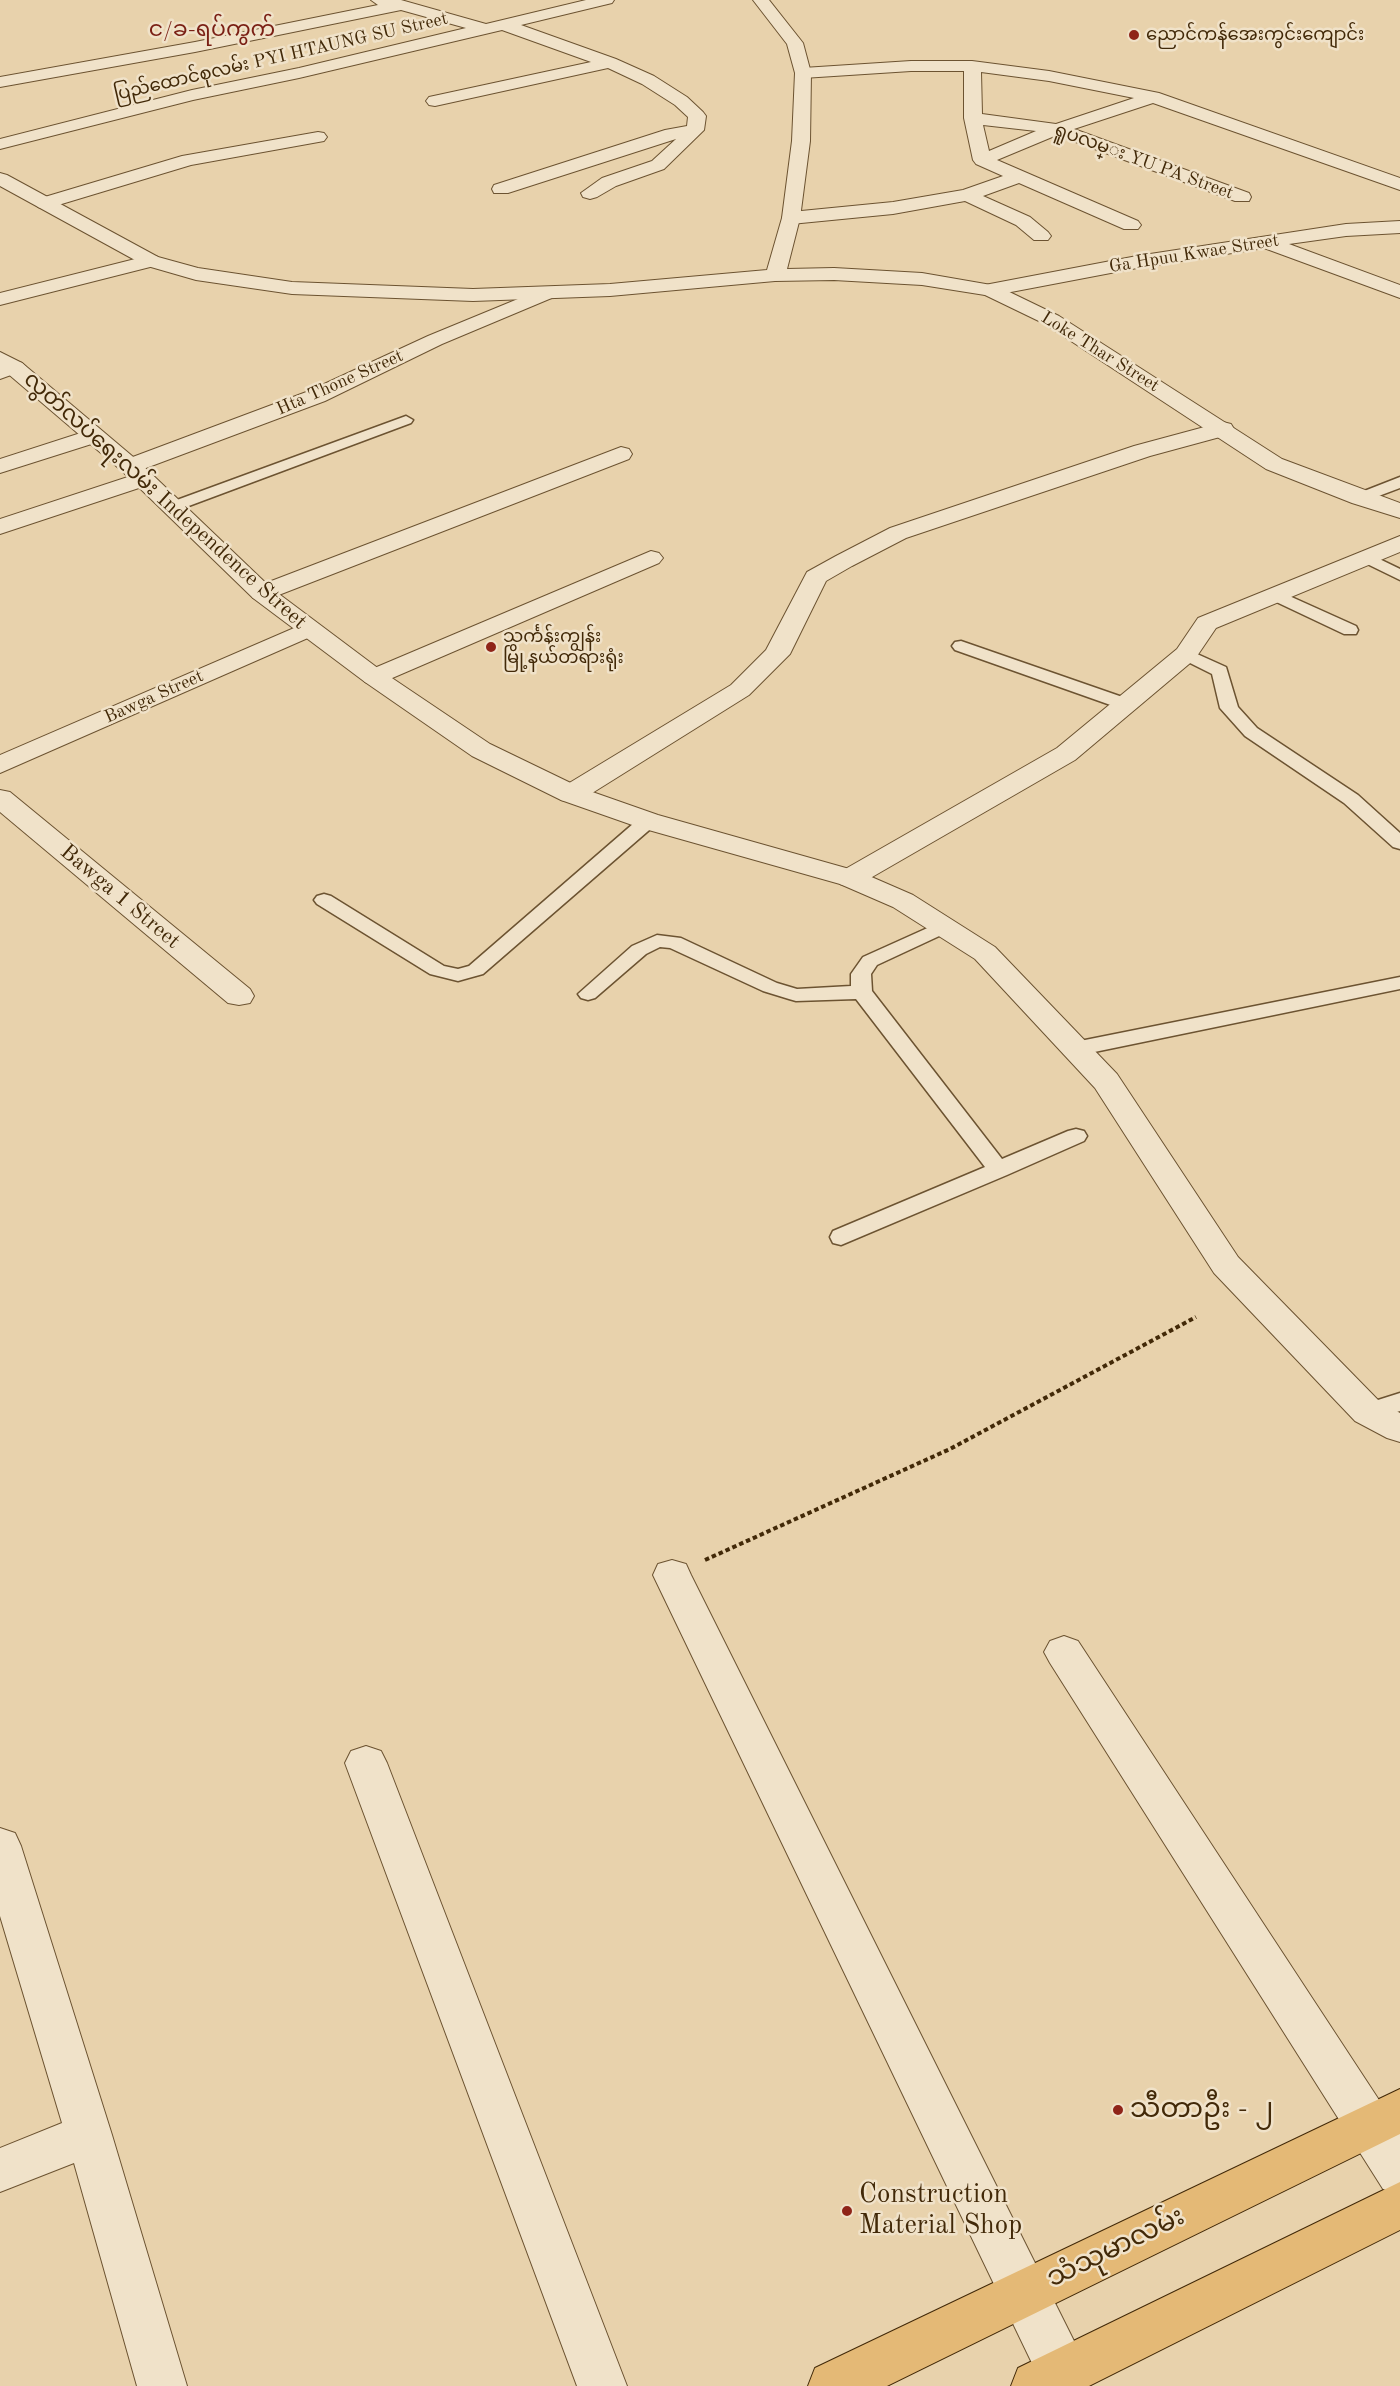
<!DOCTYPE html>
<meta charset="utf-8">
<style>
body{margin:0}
canvas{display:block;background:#e8d2ac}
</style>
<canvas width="1400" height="2386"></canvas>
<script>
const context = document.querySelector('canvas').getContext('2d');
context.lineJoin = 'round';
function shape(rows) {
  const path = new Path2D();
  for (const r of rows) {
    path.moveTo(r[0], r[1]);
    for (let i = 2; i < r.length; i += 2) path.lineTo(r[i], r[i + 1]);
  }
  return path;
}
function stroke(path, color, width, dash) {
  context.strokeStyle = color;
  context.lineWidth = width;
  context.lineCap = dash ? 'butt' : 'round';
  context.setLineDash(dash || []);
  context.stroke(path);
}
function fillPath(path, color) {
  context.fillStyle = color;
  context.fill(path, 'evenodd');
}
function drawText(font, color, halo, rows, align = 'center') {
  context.font = font + ' "Old Standard TT","Noto Sans Myanmar",serif';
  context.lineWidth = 5;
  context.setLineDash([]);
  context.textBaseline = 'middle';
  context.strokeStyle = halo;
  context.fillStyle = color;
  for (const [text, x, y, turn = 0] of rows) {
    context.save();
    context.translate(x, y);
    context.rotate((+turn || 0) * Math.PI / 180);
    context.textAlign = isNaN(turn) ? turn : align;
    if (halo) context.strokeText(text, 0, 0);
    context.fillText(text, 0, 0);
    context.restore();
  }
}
const service = shape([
 [406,416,413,420,411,423,178,510,172,512,164,507,166,504,406,416],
 [1400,477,1400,488,1360,503,1352,498,1354,495,1400,477],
 [1365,552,1400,569,1400,580,1359,560,1357,557,1365,552],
 [1276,590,1356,626,1358,630,1356,634,1344,634,1270,599,1268,595,1270,591,1276,590],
 [961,641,1131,700,1134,704,1131,708,1119,708,955,650,952,646,955,642,961,641],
 [1186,649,1226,667,1238,707,1257,728,1358,795,1400,833,1400,849,1393,847,1344,803,1245,736,1220,708,1212,674,1180,658,1177,654,1180,650,1186,649],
 [648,815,655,817,657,821,655,825,483,974,465,979,458,981,430,974,317,904,314,900,317,896,324,894,331,896,444,966,458,969,469,966,641,817,648,815],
 [943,921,950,923,953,927,950,931,877,965,871,974,872,991,1002,1159,1068,1131,1076,1129,1084,1131,1087,1136,1084,1141,1007,1175,841,1245,833,1243,830,1237,833,1231,985,1167,856,999,796,1001,789,999,763,991,670,948,660,947,646,954,595,998,588,1000,581,998,578,994,632,946,657,935,681,938,777,983,797,989,851,986,851,974,863,957,943,921],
 [1400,977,1400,989,1075,1056,1068,1054,1064,1049,1068,1044,1075,1042,1400,977],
 [1400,1393,1400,1411,1368,1421,1359,1418,1356,1412,1359,1406,1400,1393]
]);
const minor = shape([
 [371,0,401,0,486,24,586,0,614,0,612,3,521,25,616,59,654,76,687,97,703,112,706,116,704,130,664,169,616,186,597,197,590,199,583,197,581,193,602,178,652,161,676,139,508,193,494,193,492,189,494,185,665,130,687,126,688,117,675,105,642,84,608,68,435,106,429,105,426,101,429,97,591,62,502,30,299,78,193,100,0,149,0,139,192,90,299,68,466,28,401,10,195,52,0,87,0,77,195,42,378,5,371,0],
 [911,61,972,61,1049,71,1159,93,1400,178,1400,190,1153,103,1074,129,1249,193,1251,197,1249,201,1235,201,1057,135,997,160,1138,221,1141,225,1138,229,1124,229,1019,183,983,196,1030,217,1048,232,1051,236,1048,240,1034,240,1016,225,965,201,893,214,791,224,784,222,782,218,784,214,791,212,893,202,963,190,1003,176,976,164,973,160,964,118,964,71,911,71,803,78,797,77,795,73,797,69,803,68,911,61],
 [981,72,1049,81,1134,98,1056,124,982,114,981,72],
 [983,125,1036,131,989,151,983,125],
 [318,132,324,133,327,137,324,141,191,165,45,209,38,207,36,203,38,199,182,156,318,132],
 [1400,221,1400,233,1346,236,1289,244,1400,285,1400,298,1264,248,1137,268,990,296,983,294,980,290,983,286,990,284,1137,256,1346,224,1400,221],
 [151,255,158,257,161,261,158,265,0,305,0,293,151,255],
 [547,287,554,289,557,293,554,297,442,344,325,401,138,471,130,473,122,471,119,466,122,461,309,391,428,336,547,287],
 [15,361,22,363,26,367,22,371,0,379,0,366,15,361],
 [1223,422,1231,424,1234,429,1231,434,1150,456,906,538,852,566,826,581,790,654,749,695,581,800,571,802,561,800,557,794,561,788,731,685,766,650,807,572,836,556,890,528,1134,446,1223,422],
 [93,429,101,431,104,436,101,441,0,473,0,459,93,429],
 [621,447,629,449,632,454,629,459,271,598,262,600,253,598,250,593,253,588,621,447],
 [143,472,151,474,154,479,151,484,0,534,0,519,143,472],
 [1400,536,1400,552,1216,628,1195,659,1075,760,860,884,850,887,840,884,836,878,840,872,1057,748,1177,649,1198,618,1400,536],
 [651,551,659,553,663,558,659,563,383,682,374,685,365,682,361,677,365,672,651,551],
 [308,622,317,624,320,629,317,634,0,773,0,755,308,622],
 [0,790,10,792,250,989,254,996,250,1003,239,1005,228,1003,0,812,0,790],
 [672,1560,686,1564,691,1575,1081,2355,1088,2373,1083,2386,1043,2386,653,1575,658,1564,672,1560],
 [1064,1636,1078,1641,1400,2132,1400,2195,1383,2189,1050,1663,1044,1652,1050,1641,1064,1636],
 [366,1746,381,1751,387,1763,627,2386,577,2386,345,1763,351,1751,366,1746],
 [0,1828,15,1833,21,1846,112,2135,187,2386,137,2386,74,2163,0,2192,0,2148,62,2123,0,1916,0,1828]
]);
const tertiary = shape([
 [753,0,769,0,803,43,811,73,810,141,800,218,787,269,834,268,922,273,997,286,1059,316,1282,459,1400,503,1400,518,1352,503,1266,469,1045,324,985,295,922,285,834,280,775,281,610,296,473,301,292,294,196,280,144,265,0,186,0,173,7,175,158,257,198,268,292,282,473,289,610,284,767,270,782,218,792,141,795,73,787,44,753,0],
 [0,352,22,363,138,461,271,588,383,672,490,744,581,788,658,815,860,872,913,895,995,947,1117,1074,1238,1257,1381,1403,1400,1413,1400,1442,1387,1438,1355,1421,1214,1273,1095,1088,975,959,893,907,840,884,638,827,561,800,472,756,365,682,253,598,122,471,0,367,0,352]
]);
const primary = shape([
 [1400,2089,1400,2134,887,2386,808,2386,815,2368,1400,2089],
 [1400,2182,1400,2230,1089,2386,1011,2386,1018,2368,1400,2182]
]);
stroke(service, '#6c5331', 3);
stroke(minor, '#6c5331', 2);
stroke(tertiary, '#6c5331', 2);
stroke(primary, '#422908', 2);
stroke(shape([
 [705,1560,950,1449,1196,1317]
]), '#422908', 4, [4.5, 3]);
fillPath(service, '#f0e2c9');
fillPath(minor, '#f0e2c9');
fillPath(tertiary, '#f0e2c9');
fillPath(primary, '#e4b976');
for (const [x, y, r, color] of [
 [1134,35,6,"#8f2418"],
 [491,647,6,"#8f2418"],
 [1118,2110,6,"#8f2418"],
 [847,2211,6,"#8f2418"]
]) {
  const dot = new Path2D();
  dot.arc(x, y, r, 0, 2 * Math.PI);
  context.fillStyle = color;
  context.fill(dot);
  stroke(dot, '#f0e2c9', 2);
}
drawText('18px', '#422908', '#f0e2c9', [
 ["ညောင်ကန်အေးကွင်းကျောင်း",1146,35],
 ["သင်္ကန်းကျွန်း",503,637],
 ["မြို့နယ်တရားရုံး",503,658]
], 'left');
drawText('18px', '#422908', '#f0e2c9', [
 ["ပြည်ထောင်စုလမ်း PYI HTAUNG SU Street",281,57,-13],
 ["ရူပလမ္း YU PA Street",1144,162,20],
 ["Ga Hpuu Kwae Street",1194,254,-9],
 ["Loke Thar Street",1100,352,32],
 ["Hta Thone Street",340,383,-24],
 ["Bawga Street",154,697,-24]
]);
drawText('22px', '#7a1f14', '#f0e2c9', [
 ["င/ခ-ရပ်ကွက်",212,30]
]);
drawText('22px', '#422908', '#f0e2c9', [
 ["လွတ်လပ်ရေးလမ်း Independence Street",165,501,42],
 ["Bawga 1 Street",120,897,40]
]);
drawText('27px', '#422908', '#f0e2c9', [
 ["သီတာဦး - ၂",1130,2110],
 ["Construction",859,2195],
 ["Material Shop",859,2226]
], 'left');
drawText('27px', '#422908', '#f0e2c9', [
 ["သံသုမာလမ်း",1116,2248,-26]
]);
</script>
